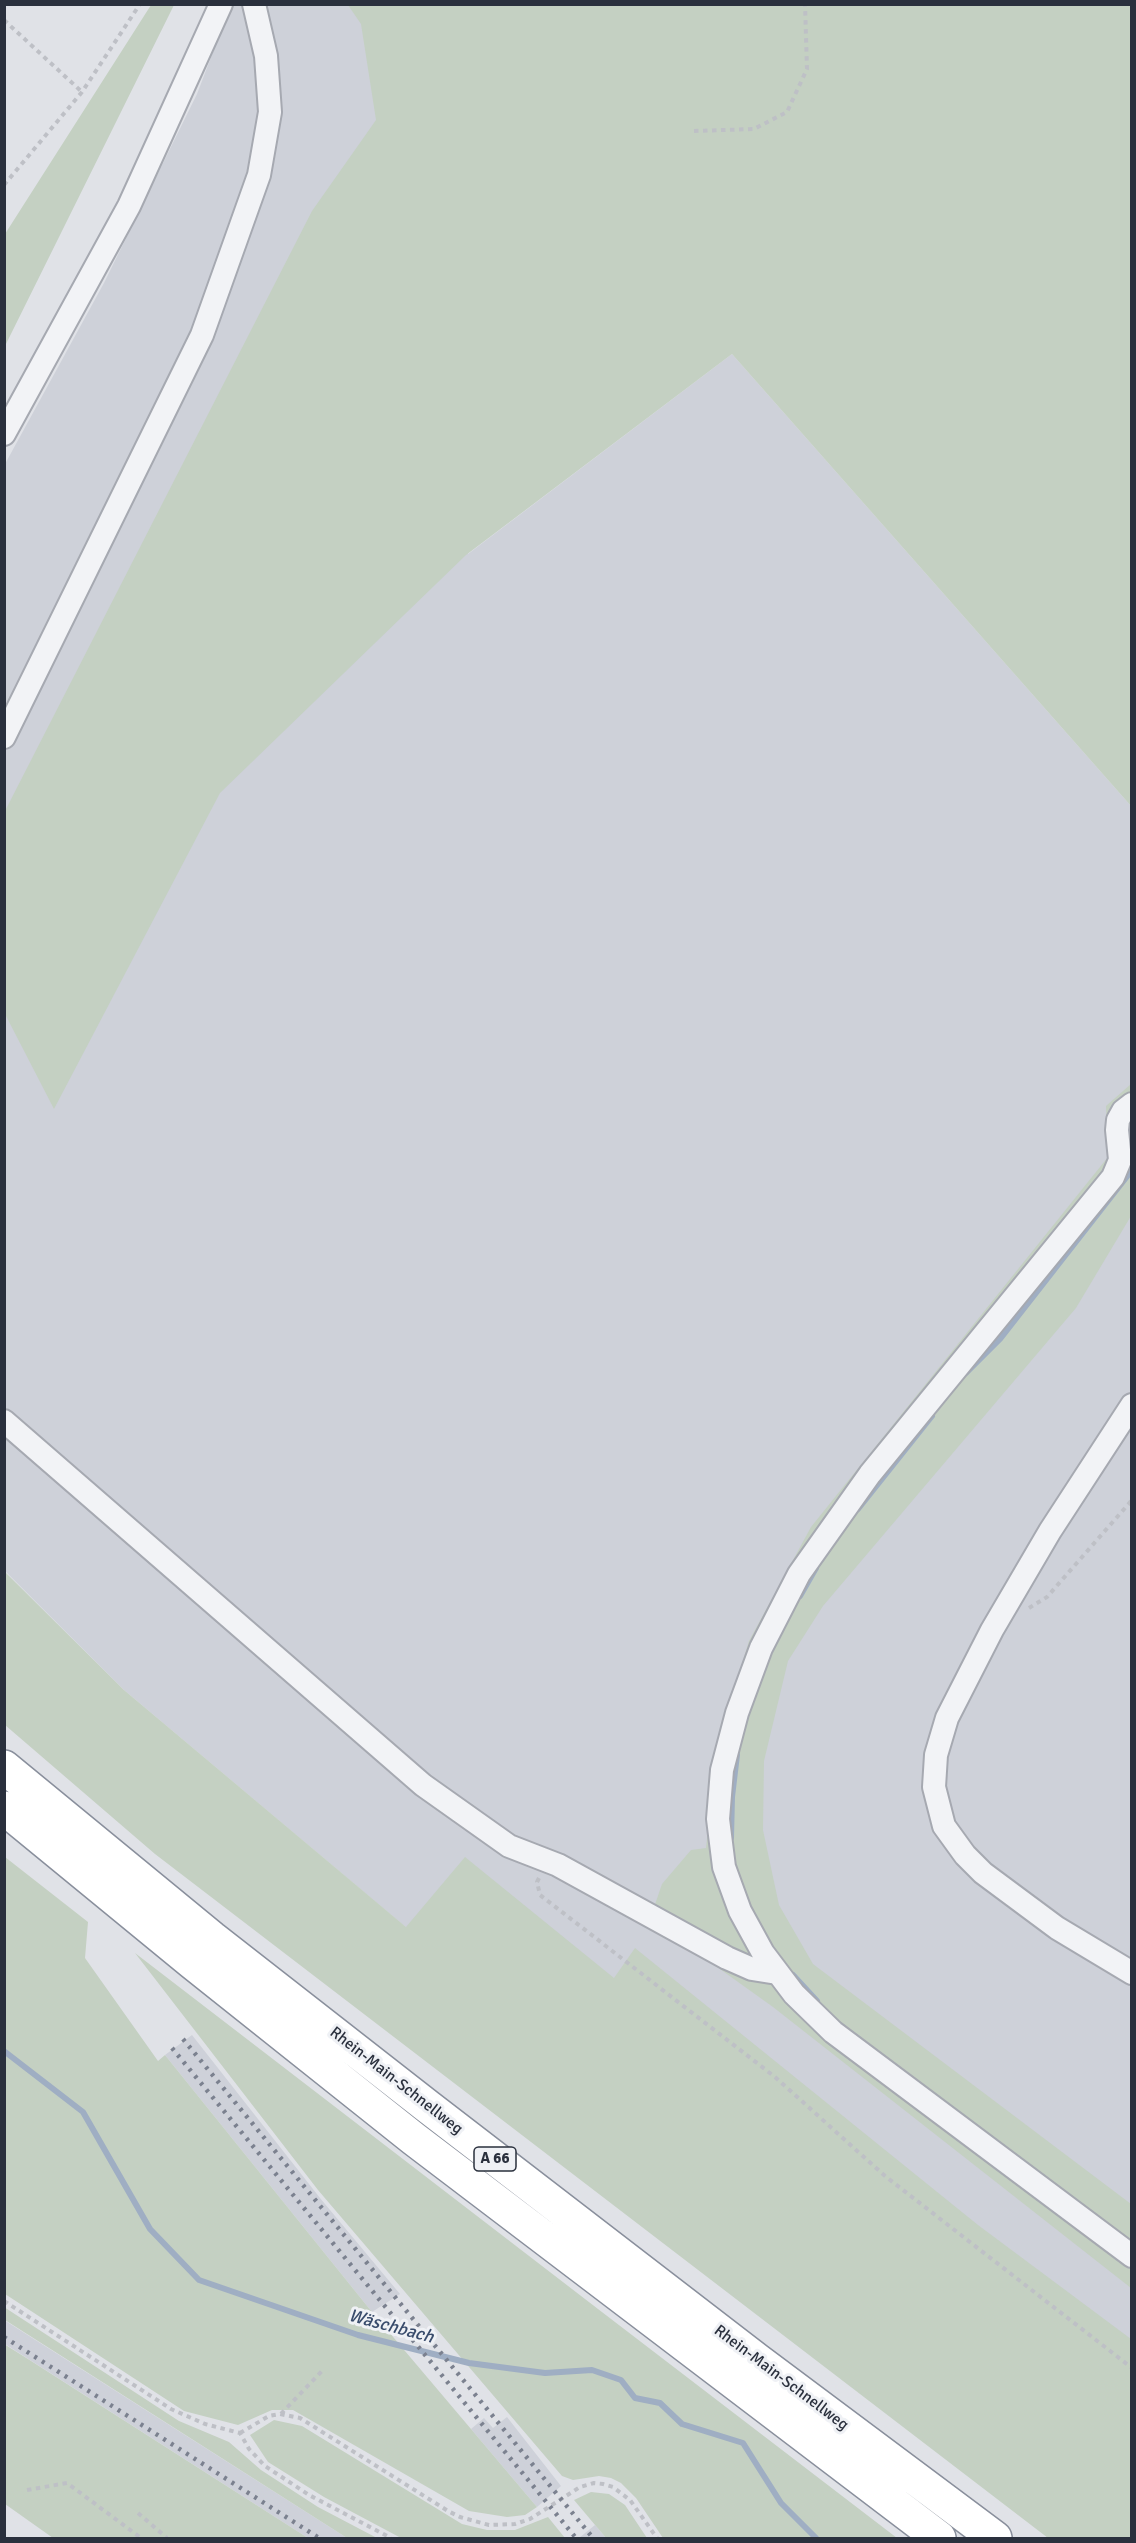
<!DOCTYPE html>
<meta charset="utf-8">
<style>
body{margin:0}
#map{position:relative;width:1136px;height:2543px;overflow:hidden;background:#e0e2e7;font-family:Signika,sans-serif}
canvas{display:block}
.frame{position:absolute;inset:0;border:6px solid #2a303d;pointer-events:none}
</style>
<div id="map">
<canvas width="1136" height="2543"></canvas>
<div class="frame"></div>
</div>
<script>
const context = document.querySelector('canvas').getContext('2d');
context.lineJoin = 'round';
function fillPath(path, color) {
  context.fillStyle = color;
  context.fill(path, 'evenodd');
}
function shape(rows) {
  const path = new Path2D();
  for (const r of rows) {
    path.moveTo(r[0], r[1]);
    for (let i = 2; i < r.length; i += 2) path.lineTo(r[i], r[i + 1]);
  }
  return path;
}
function stroke(path, color, width, dash) {
  context.strokeStyle = color;
  context.lineWidth = width;
  context.lineCap = dash ? 'butt' : 'round';
  context.setLineDash(dash || []);
  context.stroke(path);
}
function drawText(font, color, halo, rows, align = 'center') {
  context.font = font + ' Signika,sans-serif';
  context.lineWidth = 6;
  context.setLineDash([]);
  context.textBaseline = 'middle';
  context.strokeStyle = halo;
  context.fillStyle = color;
  for (const [text, x, y, turn = 0] of rows) {
    context.save();
    context.translate(x, y);
    context.rotate((+turn || 0) * Math.PI / 180);
    context.textAlign = isNaN(turn) ? turn : align;
    if (halo) context.strokeText(text, 0, 0);
    context.fillText(text, 0, 0);
    context.restore();
  }
}
fillPath(shape([
 [231,5,578,5,468,554,732,354,1131,806,1131,2469,459,1972,124,1690,5,1571,5,464,104,283,197,94],
 [192,2035,320,2198,400,2294,372,2312,165,2055],
 [4,2320,347,2538,308,2538,5,2344],
 [507,2417,561,2486,537,2507,471,2429,484,2418,493,2428],
 [595,2525,606,2538,579,2538]
]), '#ced1d9');
fillPath(shape([
 [151,5,174,5,5,346,5,234],
 [348,5,1131,5,1131,806,732,354,466,555,220,793,54,1109,5,1014,5,811,312,211,376,120,361,24],
 [1131,1084,1131,1216,1076,1308,823,1606,788,1661,764,1761,763,1830,779,1905,813,1964,1131,2204,1131,2288,773,2007,650,1919,662,1884,691,1850,706,1848,718,1742,749,1641,811,1527,1108,1157,1106,1106],
 [4,1571,124,1690,406,1927,465,1857,614,1978,635,1948,978,2225,1131,2339,1131,2538,1048,2538,155,1854,5,1725],
 [5,1857,88,1922,85,1958,158,2061,165,2055,372,2312,537,2507,525,2515,507,2517,469,2511,293,2410,272,2410,238,2425,184,2411,5,2294],
 [135,1953,598,2309,897,2538,663,2538,636,2498,621,2483,611,2478,599,2476,573,2480,562,2476,318,2190],
 [4,2307,179,2421,229,2442,261,2470,318,2507,377,2538,347,2538,5,2320],
 [4,2344,28,2359,308,2538,53,2538,5,2504],
 [274,2420,302,2426,462,2524,487,2530,515,2530,548,2517,565,2538,401,2538,324,2497,268,2462,250,2435],
 [591,2492,609,2494,625,2505,647,2538,606,2538,574,2500]
]), '#c4d0c2');
stroke(shape([
 [1131,1120,1132,1120],
 [966,1373,1000,1339,1132,1170],
 [858,1509,932,1416],
 [800,1596,816,1568],
 [731,1838,732,1797,737,1755],
 [793,1975,817,2001],
 [4,2051,83,2112,150,2229,199,2280,358,2335,469,2363,545,2373,592,2370,621,2380,635,2398,660,2403,682,2424,743,2443,781,2503,816,2538]
]), '#9faec3', 6);
const minor = shape([
 [4,434,129,206,221,4],
 [4,737,202,335,259,175,270,112,266,56,254,4],
 [1132,1104,1123,1111,1118,1120,1117,1130,1120,1160,1113,1177,870,1474,799,1574,761,1648,737,1713,722,1770,718,1819,724,1867,740,1911,763,1953,794,1994,833,2032,1132,2256],
 [1132,1405,1050,1531,992,1630,947,1718,936,1755,934,1787,944,1826,965,1855,983,1873,1057,1928,1132,1973],
 [4,1421,423,1785,509,1846,558,1865,727,1958,752,1969,777,1973]
]);
const highway = shape([
 [4,1767,212,1938,427,2106,757,2360,995,2538],
 [4,1808,193,1963,414,2139,939,2538]
]);
stroke(minor, '#a6a9b1', 26);
stroke(highway, '#898f9c', 36);
stroke(shape([
 [4,20,82,92],
 [694,131,754,129,787,112,807,69,805,4],
 [4,185,82,92,140,4],
 [1029,1608,1047,1597,1132,1500],
 [539,1878,537,1882,540,1895,775,2077,885,2176,1132,2368],
 [4,2301,171,2409,205,2424,240,2433,249,2449,265,2466,309,2495,391,2538],
 [281,2414,322,2371],
 [240,2433,269,2416,280,2414,300,2418,448,2511,460,2517,489,2525,515,2524,530,2519,580,2487,594,2483,603,2484,613,2487,630,2500,657,2538],
 [27,2490,67,2483,141,2538],
 [138,2513,167,2538]
]), '#bec0c6', 4, [4.5, 4.5]);
stroke(minor, '#f2f3f6', 22);
stroke(highway, '#fff', 33);
stroke(shape([
 [183,2039,593,2538],
 [172,2048,576,2538],
 [4,2337,319,2538]
]), '#7b818f', 4.5, [3, 6]);
for (const [x, y, w] of [
 [495,2159,42]
]) {
  const box = new Path2D();
  box.roundRect(x - w / 2, y - 12, w, 24, 4.5);
  context.fillStyle = '#eff1f5';
  context.fill(box);
  stroke(box, '#2a303d', 1.5);
}
drawText('bold 15px', '#2a303d', null, [
 ["A 66",495,2159]
]);
drawText('16px', '#2a303d', '#eff1f5', [
 ["Rhein-Main-Schnellweg",396,2081,38],
 ["Rhein-Main-Schnellweg",781,2378,37]
]);
drawText('italic 18px', '#394c6c', '#eff1f5', [
 ["Wäschbach",391,2327,15]
]);
</script>
